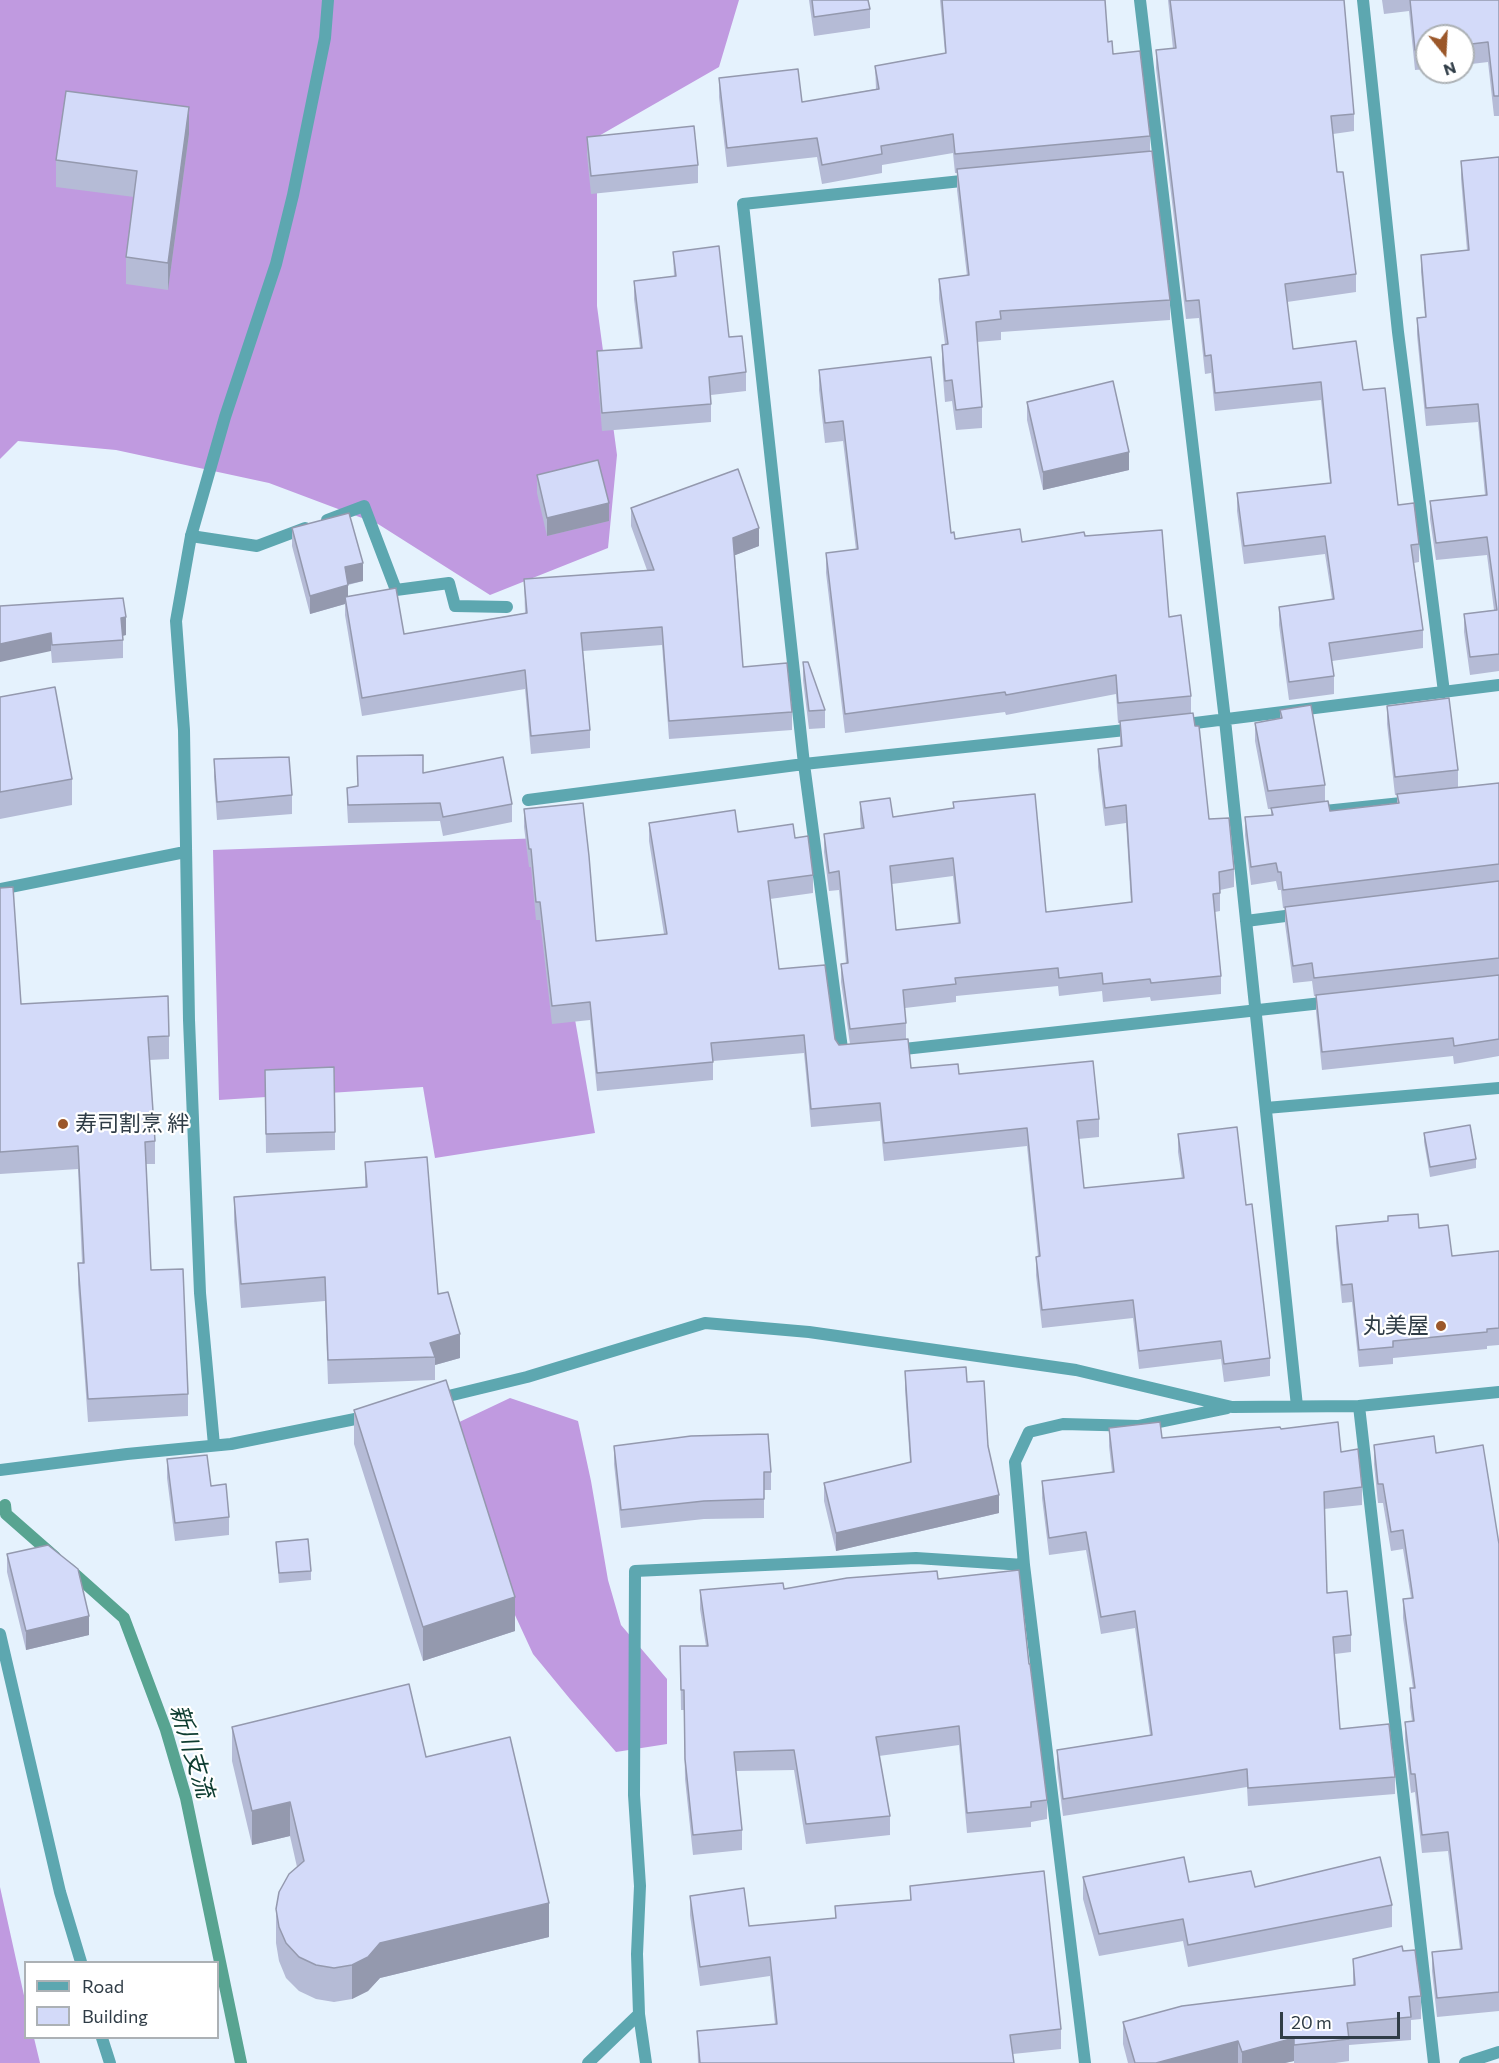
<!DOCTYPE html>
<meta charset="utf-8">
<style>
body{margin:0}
#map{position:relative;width:1499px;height:2063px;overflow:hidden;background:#e5f2fd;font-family:Commissioner,sans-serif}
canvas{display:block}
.legend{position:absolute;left:24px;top:1961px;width:195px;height:78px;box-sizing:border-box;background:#fff;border:2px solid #acb1b5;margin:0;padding:8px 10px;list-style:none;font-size:18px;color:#2f3c46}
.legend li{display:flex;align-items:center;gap:12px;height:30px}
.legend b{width:30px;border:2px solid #acb1b5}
.north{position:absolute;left:1415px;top:24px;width:60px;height:60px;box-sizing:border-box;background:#fff;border:2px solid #acb1b5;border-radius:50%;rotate:162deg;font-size:16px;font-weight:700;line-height:24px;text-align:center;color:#2f3c46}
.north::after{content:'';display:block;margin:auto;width:21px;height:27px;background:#9b5729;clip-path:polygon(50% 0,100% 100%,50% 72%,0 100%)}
.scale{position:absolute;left:1280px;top:2012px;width:120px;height:27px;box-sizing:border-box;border:3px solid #2f3c46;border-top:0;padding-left:8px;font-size:18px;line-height:21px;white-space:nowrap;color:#2f3c46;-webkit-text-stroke:4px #fff;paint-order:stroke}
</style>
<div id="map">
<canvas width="1499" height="2063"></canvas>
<ul class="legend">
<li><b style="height:8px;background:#5da7b0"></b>Road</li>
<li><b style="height:16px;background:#d3daf9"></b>Building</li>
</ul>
<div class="north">N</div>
<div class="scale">20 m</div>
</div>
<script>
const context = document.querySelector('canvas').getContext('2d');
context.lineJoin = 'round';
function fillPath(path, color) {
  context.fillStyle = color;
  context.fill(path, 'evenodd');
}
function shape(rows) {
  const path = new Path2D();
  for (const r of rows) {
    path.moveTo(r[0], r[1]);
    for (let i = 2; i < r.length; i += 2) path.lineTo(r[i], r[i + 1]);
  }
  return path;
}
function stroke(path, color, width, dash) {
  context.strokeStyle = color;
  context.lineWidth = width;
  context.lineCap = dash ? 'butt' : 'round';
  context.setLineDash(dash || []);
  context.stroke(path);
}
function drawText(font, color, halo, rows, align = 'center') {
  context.font = font + ' Commissioner,"Noto Sans JP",sans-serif';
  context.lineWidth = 4.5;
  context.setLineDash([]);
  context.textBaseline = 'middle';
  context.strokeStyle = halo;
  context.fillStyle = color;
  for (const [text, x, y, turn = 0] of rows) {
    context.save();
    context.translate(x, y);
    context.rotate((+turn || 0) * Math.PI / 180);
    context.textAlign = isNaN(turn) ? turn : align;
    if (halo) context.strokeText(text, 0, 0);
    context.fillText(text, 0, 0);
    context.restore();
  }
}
fillPath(shape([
 [0,0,739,0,719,67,597,137,597,306,617,455,608,548,490,595,378,524,269,483,116,450,18,441,0,459],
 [543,838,595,1133,435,1158,423,1087,219,1100,213,850],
 [510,1398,578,1421,591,1481,608,1580,621,1625,667,1679,667,1744,616,1752,570,1699,533,1654,465,1507,453,1425],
 [0,1887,25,2000,26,2038,34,2038,40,2063,0,2063]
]), '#c09ae0');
stroke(shape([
 [5,1505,6,1514,55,1557],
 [68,1568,124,1618,166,1730,186,1798,241,2063]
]), '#58a491', 12);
stroke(shape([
 [327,520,364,506,396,590,449,583,455,606,507,607],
 [191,536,257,546,305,528]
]), '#5da7b0', 12);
stroke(shape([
 [1140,0,1225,720,1297,1406],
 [1363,0,1398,332,1444,692],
 [1138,165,1158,163],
 [1179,725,1499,685],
 [528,800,804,764,1135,729],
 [1315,812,1411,802],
 [0,889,185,852],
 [1246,921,1301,914],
 [895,1050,1331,1002],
 [848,1055,843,1056,804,764,743,204,971,180],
 [1266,1108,1499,1088],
 [436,1399,527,1377,705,1323,809,1332,1076,1370,1232,1407,1359,1406,1499,1392],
 [1359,1406,1434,2063],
 [214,1445,200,1293,189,1020,184,730,176,621,191,536,225,417,276,264,293,195,325,38,328,0],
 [0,1470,127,1454,231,1444,370,1416],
 [0,1634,60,1892,81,1962],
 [639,2014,637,1954,640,1886,634,1795,635,1571,916,1558,1024,1565],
 [102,2038,110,2063],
 [588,2063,639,2014,646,2063],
 [1085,2063,1024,1565,1015,1462,1029,1432,1063,1424,1139,1426,1227,1408],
 [1465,2063,1499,2052]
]), '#5da7b0', 12);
fillPath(shape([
 [809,0,868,0,870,9,870,28,814,36],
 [940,0,1105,0,1108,42,1113,54,1150,136,1150,151,1170,300,1170,320,1001,332,1001,340,977,342,982,407,982,428,956,430,952,401,945,402,942,365,942,345,945,344,939,299,939,279,967,276,957,190,957,173,955,173,953,153,882,165,882,173,822,184,817,157,727,167,719,97,719,78,802,102,876,89,875,66,945,53],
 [1168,0,1344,0,1354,114,1354,131,1333,134,1337,172,1356,274,1356,292,1287,302,1293,349,1363,390,1398,505,1419,544,1419,562,1414,563,1423,630,1423,648,1332,661,1334,676,1334,694,1289,700,1279,625,1279,607,1332,599,1325,554,1244,564,1237,511,1237,493,1330,483,1321,400,1215,411,1211,373,1205,374,1199,318,1186,319,1156,68,1156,50,1173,49],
 [1382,0,1499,0,1499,116,1494,116,1488,62,1463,65,1463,36,1427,36,1427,69,1415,70,1409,11,1384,14],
 [189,134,168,290,126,284,126,257,134,197,56,187,56,160],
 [587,137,698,165,698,183,591,194,587,155],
 [1499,157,1499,671,1470,675,1464,632,1464,614,1494,610,1487,555,1436,560,1430,519,1430,501,1485,495,1478,422,1426,426,1417,335,1417,318,1425,317,1421,272,1421,255,1467,250,1461,179,1461,161],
 [673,252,729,337,746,372,746,391,711,395,711,422,602,431,597,369,597,351,640,348,634,299,634,281,674,277],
 [819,370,955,539,1022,542,1085,536,1169,617,1191,696,1191,714,1209,819,1234,869,1234,887,1220,890,1220,911,1215,912,1221,976,1221,994,1151,1001,1150,997,1103,1002,1102,991,1059,996,1058,986,956,996,956,1002,905,1008,906,1023,906,1039,911,1068,959,1074,1099,1119,1099,1137,1078,1139,1084,1188,1182,1179,1178,1152,1178,1134,1246,1205,1270,1358,1270,1376,1224,1382,1221,1359,1139,1369,1133,1318,1042,1328,1036,1275,1036,1257,1038,1256,1027,1146,884,1161,880,1121,811,1127,804,1053,713,1061,713,1080,597,1091,590,1020,552,1024,540,920,536,920,531,867,529,867,524,827,524,809,596,941,664,934,649,841,649,823,795,838,813,875,813,893,770,899,779,969,839,1045,850,1044,841,982,841,964,846,963,839,890,829,891,824,852,824,834,861,829,860,820,860,802,893,817,953,808,953,802,1046,912,1131,903,1126,823,1105,826,1098,767,1098,749,1120,746,1120,723,1118,723,1116,694,1006,715,1005,712,845,733,826,573,826,553,856,550,843,441,825,443,819,390],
 [953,876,958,923,896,930,892,884],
 [1027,402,1129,470,1043,490,1027,420],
 [537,475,609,521,547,536,537,493],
 [631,508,759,546,735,555,743,667,792,712,792,730,669,739,662,645,583,651,590,730,590,748,531,754,525,689,362,716,345,615,345,604,310,614,292,546,292,528,363,581,348,585,348,596,404,634,525,613,524,579,647,570,631,526],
 [0,606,126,635,123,636,123,658,52,663,51,651],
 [803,662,825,710,825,728,809,729,803,680],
 [0,697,72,779,72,805,0,819],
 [1387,706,1458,770,1458,787,1499,783,1499,1056,1454,1064,1453,1056,1322,1070,1316,1012,1316,996,1314,996,1312,981,1293,983,1285,924,1285,908,1283,908,1281,890,1278,890,1276,881,1251,885,1245,835,1245,817,1271,815,1271,809,1268,809,1255,741,1255,723,1280,718,1280,710,1325,785,1325,802,1330,811,1397,803,1397,795,1395,795,1387,724],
 [214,759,292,795,292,814,217,820,214,777],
 [423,773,512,804,512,822,443,836,440,821,348,823,347,806,347,788],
 [0,888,21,1004,169,1036,169,1059,149,1060,155,1141,155,1164,146,1164,151,1270,188,1394,188,1416,88,1422,78,1285,78,1263,82,1263,78,1169,0,1174],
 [265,1088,335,1132,335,1150,266,1153],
 [1424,1133,1476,1159,1476,1168,1430,1177,1424,1142],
 [365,1162,438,1294,460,1358,435,1365,435,1380,328,1384,325,1301,241,1308,234,1221,234,1197,365,1187],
 [1336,1226,1419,1228,1452,1256,1499,1251,1499,1345,1487,1346,1487,1349,1393,1358,1393,1364,1359,1367,1352,1302,1342,1303,1336,1243],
 [905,1371,967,1382,988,1446,999,1513,836,1551,824,1501,824,1483,910,1462,905,1390],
 [354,1410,515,1631,423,1661,354,1444],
 [1109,1428,1162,1438,1281,1429,1341,1452,1362,1487,1362,1505,1324,1509,1327,1593,1351,1635,1351,1652,1335,1654,1340,1729,1395,1777,1395,1794,1248,1806,1247,1787,1063,1816,1057,1768,1057,1750,1150,1735,1135,1628,1101,1634,1086,1550,1049,1555,1042,1498,1042,1481,1112,1472,1109,1446],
 [1374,1445,1436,1453,1499,1544,1499,2011,1437,2017,1432,1971,1432,1952,1460,1949,1448,1851,1422,1853,1415,1792,1411,1793,1405,1740,1405,1722,1412,1721,1410,1707,1410,1688,1413,1688,1403,1618,1403,1599,1411,1598,1403,1549,1391,1551,1383,1503,1378,1503,1374,1464],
 [614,1446,771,1472,771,1490,764,1490,764,1518,704,1519,621,1528,614,1464],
 [167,1459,211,1486,229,1517,229,1535,175,1541,167,1478],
 [276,1542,311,1571,311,1580,279,1583],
 [7,1554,89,1635,26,1650,7,1572],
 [938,1579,1029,1664,1047,1800,1047,1819,1031,1822,1031,1827,967,1833,959,1745,879,1756,890,1816,890,1835,806,1844,794,1770,736,1771,742,1830,742,1850,693,1855,685,1779,684,1710,681,1710,680,1646,706,1646,700,1609,700,1590,784,1589],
 [232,1727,426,1757,549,1937,380,1978,368,1991,352,1999,334,2002,316,1999,299,1991,286,1978,279,1961,276,1943,276,1909,297,1867,290,1836,252,1845,232,1761],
 [1083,1877,1189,1882,1255,1887,1392,1905,1392,1927,1188,1967,1183,1941,1099,1956,1083,1899],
 [910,1886,1061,2029,1061,2049,1013,2054,1014,2063,698,2063,697,2031,775,2024,770,1976,700,1986,690,1915,690,1896,749,1926,835,1918,835,1906,910,1900],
 [1403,1951,1421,1996,1421,2019,1411,2020,1411,2040,1349,2045,1349,2061,1335,2063,1294,2063,1294,2061,1285,2063,1128,2063,1123,2044,1123,2022,1353,1985,1353,1959]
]), '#b5bbd6');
fillPath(shape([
 [189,107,189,134,168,290,168,263],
 [1129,452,1129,470,1043,490,1043,472],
 [609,503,609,521,547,536,547,518],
 [759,528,759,546,733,556,733,538],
 [363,563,363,581,345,585,345,567],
 [348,585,348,604,345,597,345,604,310,614,310,596],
 [126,617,126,635,121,636,121,618],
 [51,633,51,651,0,662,0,644],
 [460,1334,460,1358,435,1365,435,1357,430,1343],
 [999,1495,999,1513,836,1551,836,1533],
 [515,1597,515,1631,423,1661,423,1627],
 [89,1616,89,1635,26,1650,26,1631],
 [290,1802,290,1836,252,1845,252,1811],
 [549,1903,549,1937,380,1978,368,1991,352,1999,352,1965,380,1943],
 [1294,2038,1294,2061,1285,2063,1242,2063,1242,2052],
 [1238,2041,1238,2063,1156,2063]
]), '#9499ae');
const building = shape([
 [812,0,868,0,870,9,814,17,812,0],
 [942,0,1105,0,1108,42,1112,41,1113,54,1140,51,1150,136,955,154,953,134,881,146,882,154,822,165,817,138,727,148,719,78,798,69,802,102,879,89,875,66,946,53,942,0],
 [1170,0,1344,0,1354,114,1331,116,1337,172,1343,172,1356,274,1285,284,1293,349,1356,341,1363,390,1385,388,1398,505,1414,503,1419,544,1411,545,1423,630,1329,643,1334,676,1289,682,1279,607,1334,599,1325,536,1244,546,1237,493,1331,483,1321,382,1215,393,1211,355,1205,356,1199,300,1186,301,1156,50,1176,48,1170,0],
 [1410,0,1499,0,1499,96,1494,96,1488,42,1463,45,1463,36,1427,36,1427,49,1415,50,1410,0],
 [66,91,189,107,168,263,126,257,137,171,56,160,66,91],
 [694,126,698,165,591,176,587,137,694,126],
 [1152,151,1170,300,1000,311,1001,319,976,322,982,407,956,410,952,380,945,381,942,345,948,344,939,279,969,275,957,169,1152,151],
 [1499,157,1499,654,1470,657,1464,614,1497,610,1487,537,1436,543,1430,501,1487,495,1478,404,1426,408,1417,318,1426,317,1421,255,1469,250,1461,161,1499,157],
 [719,246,729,337,742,336,746,372,709,377,711,404,602,413,597,351,642,348,634,281,676,276,673,252,719,246],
 [931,357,951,533,954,532,955,539,1020,529,1022,542,1084,532,1085,536,1162,530,1169,617,1181,615,1191,696,1118,703,1116,675,1006,695,1005,692,845,714,826,553,858,549,843,421,825,423,819,370,931,357],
 [1113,381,1129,452,1043,472,1027,402,1113,381],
 [598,460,609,503,547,518,537,475,598,460],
 [738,469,759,528,733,538,743,667,787,663,792,712,669,721,662,627,581,633,590,730,531,736,525,670,362,698,345,597,396,588,404,634,527,613,524,579,654,570,631,508,738,469],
 [349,513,363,563,345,567,348,585,310,596,292,528,349,513],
 [123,598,126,617,121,618,123,640,52,645,51,633,0,644,0,606,123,598],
 [803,662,808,662,825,710,809,711,803,662],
 [55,687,72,779,0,792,0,697,55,687],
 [1449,698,1458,770,1395,777,1387,706,1449,698],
 [1311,705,1325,785,1268,791,1255,723,1282,718,1280,710,1311,705],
 [1193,713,1195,726,1199,726,1209,819,1229,818,1234,869,1219,872,1220,893,1213,894,1221,976,1151,983,1150,979,1103,984,1102,973,1059,978,1058,968,955,978,956,984,903,990,906,1023,850,1029,841,964,848,963,839,871,829,873,824,834,864,828,860,802,890,798,893,817,954,808,953,802,1035,794,1046,912,1132,902,1126,805,1105,808,1098,749,1122,746,1120,721,1193,713],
 [953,858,960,923,896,930,890,866,953,858],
 [423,755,423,773,503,757,512,804,443,817,440,803,348,805,347,788,358,786,357,756,423,755],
 [289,757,292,795,217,802,214,759,289,757],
 [1499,783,1499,864,1283,890,1281,872,1278,872,1276,863,1251,867,1245,817,1273,815,1271,808,1328,801,1330,811,1399,803,1397,794,1499,783],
 [583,803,589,856,596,941,667,934,649,823,735,810,738,832,793,824,795,838,808,836,813,875,768,881,779,969,825,965,835,1039,839,1045,908,1039,911,1068,958,1064,959,1074,1093,1061,1099,1119,1077,1121,1084,1188,1184,1178,1178,1134,1237,1127,1246,1205,1252,1204,1270,1358,1224,1364,1221,1341,1139,1351,1133,1300,1042,1310,1036,1257,1040,1256,1027,1128,884,1143,880,1103,811,1109,804,1035,711,1043,713,1062,597,1073,590,1002,552,1006,540,902,536,902,531,849,529,849,524,809,583,803],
 [1499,881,1499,958,1314,978,1312,963,1293,966,1285,907,1499,881],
 [13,887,21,1004,168,996,169,1036,148,1037,155,1141,145,1142,151,1270,183,1269,188,1394,88,1399,78,1263,84,1263,78,1146,0,1152,0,888,13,887],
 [1499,975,1499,1039,1454,1046,1453,1038,1322,1052,1316,995,1499,975],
 [334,1067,335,1132,266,1134,265,1070,334,1067],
 [1470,1125,1476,1159,1430,1167,1424,1133,1470,1125],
 [427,1157,438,1294,448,1292,460,1334,430,1343,435,1357,328,1360,325,1277,241,1284,234,1197,367,1187,365,1162,427,1157],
 [1418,1214,1419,1228,1448,1225,1452,1256,1499,1251,1499,1328,1487,1329,1487,1332,1393,1341,1393,1347,1359,1350,1352,1284,1342,1285,1336,1226,1388,1221,1388,1216,1418,1214],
 [966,1367,967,1382,984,1381,988,1446,999,1495,836,1533,824,1483,911,1462,905,1371,966,1367],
 [446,1380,515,1597,423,1627,354,1410,446,1380],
 [1160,1422,1162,1438,1280,1427,1281,1429,1338,1422,1341,1452,1358,1449,1362,1487,1324,1492,1327,1593,1347,1591,1351,1635,1333,1637,1340,1729,1389,1724,1395,1777,1248,1788,1247,1769,1063,1799,1057,1750,1152,1735,1135,1611,1101,1617,1086,1532,1049,1538,1042,1481,1114,1472,1109,1428,1160,1422],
 [768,1434,771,1472,764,1472,764,1499,704,1501,621,1510,614,1446,691,1436,768,1434],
 [1434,1436,1436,1453,1483,1445,1499,1544,1499,1992,1437,1998,1432,1952,1462,1949,1448,1832,1422,1835,1415,1774,1411,1774,1405,1722,1414,1721,1410,1688,1415,1688,1403,1599,1413,1598,1403,1530,1391,1532,1383,1484,1378,1484,1374,1445,1434,1436],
 [207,1455,211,1486,226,1484,229,1517,175,1523,167,1459,207,1455],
 [308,1539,311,1571,279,1573,276,1542,308,1539],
 [48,1545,78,1569,89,1616,26,1631,7,1554,48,1545],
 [1019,1570,1029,1664,1030,1664,1047,1800,1031,1802,1031,1807,967,1813,959,1726,876,1737,890,1816,806,1824,794,1750,734,1752,742,1830,693,1835,685,1759,684,1690,681,1690,680,1646,708,1646,700,1590,783,1583,784,1589,847,1578,937,1571,938,1579,1019,1570],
 [409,1684,426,1757,510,1737,549,1903,380,1943,368,1957,352,1965,334,1968,316,1965,299,1957,286,1943,279,1927,276,1909,279,1892,289,1874,304,1861,290,1802,252,1811,232,1727,409,1684],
 [1184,1857,1189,1882,1251,1871,1255,1887,1380,1857,1392,1905,1188,1945,1183,1919,1099,1934,1083,1877,1184,1857],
 [1044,1871,1061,2029,1010,2035,1014,2063,700,2063,697,2031,777,2024,770,1957,700,1967,690,1896,744,1888,749,1926,836,1918,835,1906,911,1900,910,1886,1044,1871],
 [1402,1946,1403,1951,1415,1950,1421,1996,1409,1997,1411,2017,1347,2023,1349,2039,1294,2045,1294,2038,1242,2052,1238,2041,1156,2063,1135,2063,1123,2022,1182,2006,1355,1985,1353,1959,1402,1946]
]);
fillPath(building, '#d3daf9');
stroke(building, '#9499ae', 1.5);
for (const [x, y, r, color] of [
 [63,1124,6,"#9b5729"],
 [1441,1326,6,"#9b5729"]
]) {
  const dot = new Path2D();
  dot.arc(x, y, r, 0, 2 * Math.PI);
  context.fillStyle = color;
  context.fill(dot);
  stroke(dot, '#fff', 2);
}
drawText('22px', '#2f3c46', '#fff', [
 ["寿司割烹 絆",75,1124],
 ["丸美屋",1429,1326,"right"]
], 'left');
drawText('italic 24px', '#0d3c30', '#fff', [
 ["新川支流",192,1751,73]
]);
</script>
